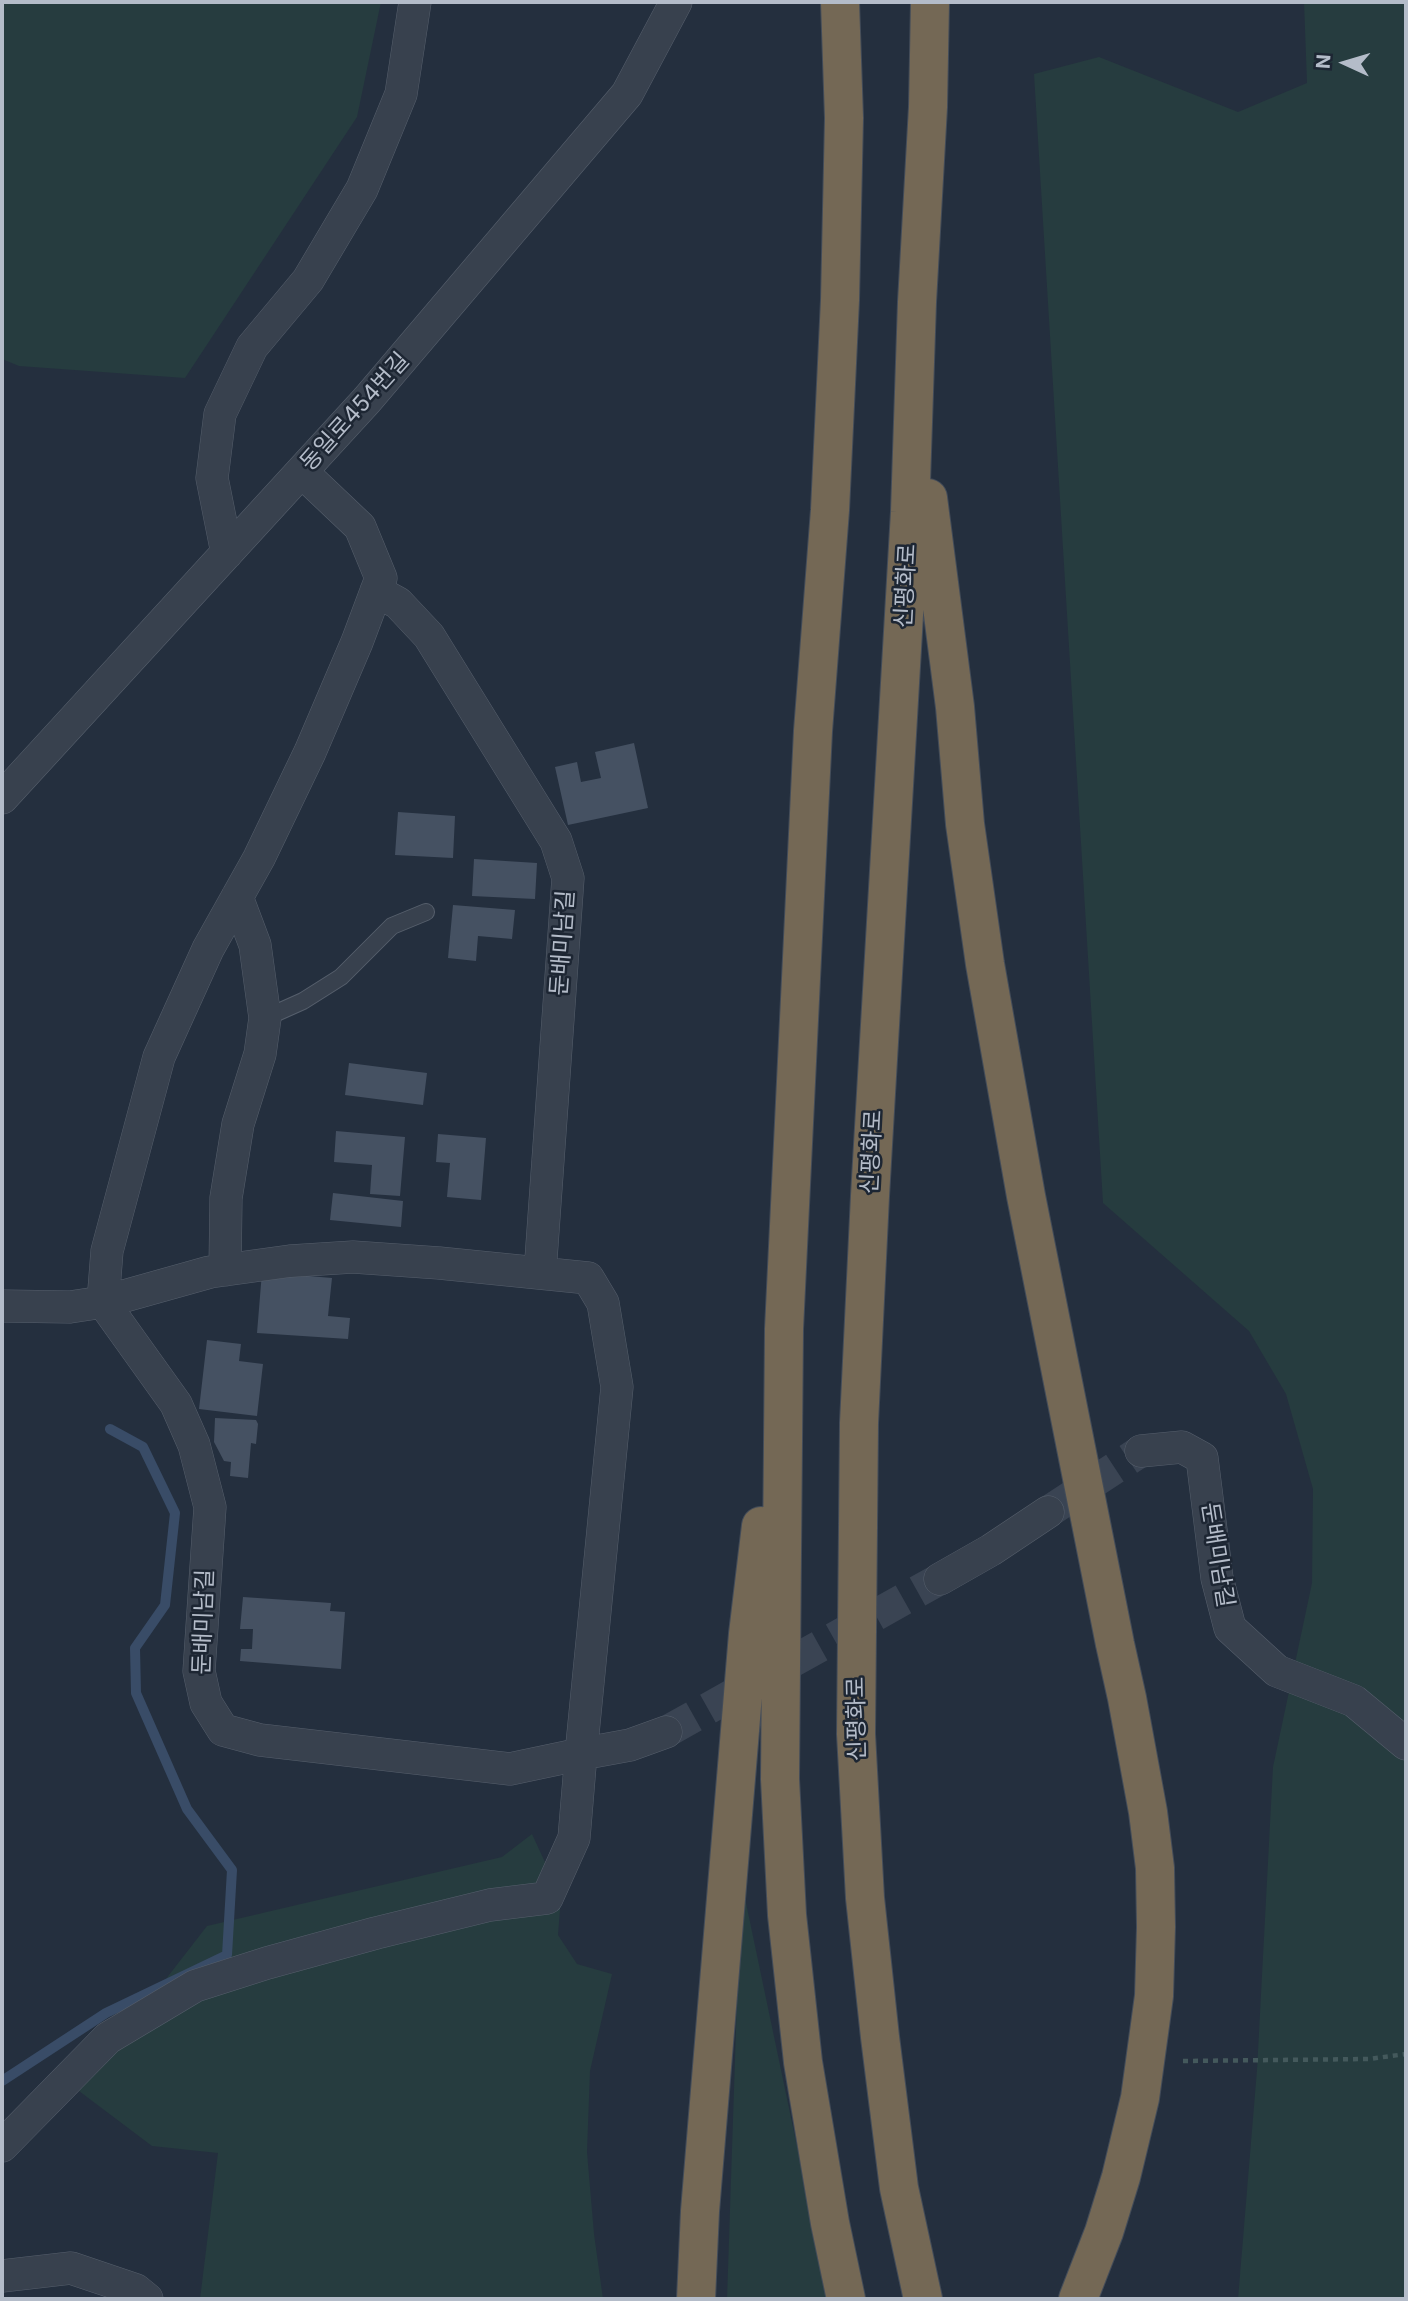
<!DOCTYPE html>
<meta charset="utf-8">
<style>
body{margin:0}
#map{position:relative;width:1408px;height:2301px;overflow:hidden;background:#242f3e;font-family:Inter,sans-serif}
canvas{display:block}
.frame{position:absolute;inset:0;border:4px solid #b4bcc9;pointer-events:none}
.north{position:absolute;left:1310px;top:28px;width:70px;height:70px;-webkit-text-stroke:5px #1d2633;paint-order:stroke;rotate:274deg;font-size:19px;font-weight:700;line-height:28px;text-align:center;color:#b4bcc9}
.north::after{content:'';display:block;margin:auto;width:24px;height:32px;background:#b4bcc9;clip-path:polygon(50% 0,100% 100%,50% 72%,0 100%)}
</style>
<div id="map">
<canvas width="1408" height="2301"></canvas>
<div class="frame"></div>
<div class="north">N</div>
</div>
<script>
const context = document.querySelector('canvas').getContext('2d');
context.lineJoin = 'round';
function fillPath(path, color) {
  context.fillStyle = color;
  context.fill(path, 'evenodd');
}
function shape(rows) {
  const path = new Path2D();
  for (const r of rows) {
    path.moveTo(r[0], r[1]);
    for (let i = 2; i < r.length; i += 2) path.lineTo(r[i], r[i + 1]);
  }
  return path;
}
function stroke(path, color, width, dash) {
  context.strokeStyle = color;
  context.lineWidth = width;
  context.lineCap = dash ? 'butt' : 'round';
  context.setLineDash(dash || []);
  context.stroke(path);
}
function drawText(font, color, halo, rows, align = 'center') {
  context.font = font + ' Inter,"Noto Sans KR",sans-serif';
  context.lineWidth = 5;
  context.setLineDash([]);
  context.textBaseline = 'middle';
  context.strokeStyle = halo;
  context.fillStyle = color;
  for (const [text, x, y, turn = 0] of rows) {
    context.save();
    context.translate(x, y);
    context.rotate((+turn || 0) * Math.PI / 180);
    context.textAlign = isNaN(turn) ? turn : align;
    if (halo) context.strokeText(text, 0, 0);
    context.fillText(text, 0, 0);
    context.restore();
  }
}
fillPath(shape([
 [2,2,381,2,357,117,185,378,19,366,2,359],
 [1304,2,1406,2,1406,2299,1238,2299,1257,2070,1273,1767,1312,1583,1313,1489,1286,1394,1249,1331,1103,1203,1034,74,1099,57,1238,112,1307,83],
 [532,1834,561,1897,558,1935,577,1964,612,1974,590,2071,587,2152,594,2234,603,2299,200,2299,218,2153,152,2146,79,2091,207,1926,502,1857],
 [741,1879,829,2299,727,2299]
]), '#263c3f');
stroke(shape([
 [2,2081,106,2013,227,1955,232,1870,187,1809,136,1693,135,1648,165,1605,175,1513,143,1447,110,1429]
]), '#394c67', 10);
fillPath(shape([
 [634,743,648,808,568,825,555,767,577,762,581,782,601,778,595,752],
 [398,812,455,816,453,858,395,855],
 [474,859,537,863,535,899,472,896],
 [453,905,515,910,512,939,478,936,476,961,448,958],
 [349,1063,427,1073,423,1105,345,1095],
 [336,1131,405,1137,400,1196,370,1194,372,1165,334,1162],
 [438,1134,486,1138,481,1200,447,1197,450,1163,436,1162],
 [333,1193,403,1201,401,1227,330,1220],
 [262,1272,332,1278,328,1316,350,1318,348,1339,257,1333],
 [207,1340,241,1344,239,1361,263,1364,257,1416,199,1409],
 [215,1418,256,1420,258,1424,256,1444,251,1443,248,1478,230,1476,231,1462,224,1461,214,1442],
 [243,1597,331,1603,330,1611,345,1612,341,1669,240,1661,241,1649,252,1649,253,1629,240,1629]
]), '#455162');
stroke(shape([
 [1048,1512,1141,1451],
 [666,1732,940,1579]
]), '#3a4453', 32, [32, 16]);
const lane = shape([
 [265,1018,303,1001,341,977,392,926,426,912]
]);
const street = shape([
 [227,553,212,478,220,414,252,347,308,280,362,189,401,94,415,2],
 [376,591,398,603,429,636,556,841,568,878,540,1273],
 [2,798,367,400,627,94,676,2],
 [225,1270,226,1198,238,1124,260,1054,265,1018,255,945,237,897],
 [2,1306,70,1307,103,1302,210,1272,290,1261,353,1257,439,1263,588,1278,603,1303,617,1387,581,1754,630,1745,666,1732],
 [1141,1451,1182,1447,1202,1458,1217,1578,1230,1628,1277,1671,1354,1701,1406,1744],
 [940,1579,991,1550,1048,1512],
 [2,2146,108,2038,195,1986,267,1963,376,1933,490,1905,547,1898,574,1838,581,1754,510,1769,260,1740,223,1730,206,1703,199,1671,210,1507,194,1445,176,1404,103,1302,107,1251,159,1057,208,949,259,858,310,752,357,642,381,578,360,527,302,472],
 [2,2276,71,2268,136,2290,147,2299]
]);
const highway = shape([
 [840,2,844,118,840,300,830,510,813,731,784,1329,780,1779,787,1915,803,2062,830,2223,846,2299],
 [928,498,955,707,965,824,985,964,1026,1196,1115,1644,1127,1698,1148,1812,1155,1868,1156,1927,1154,1996,1140,2098,1121,2177,1104,2232,1078,2299],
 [696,2299,700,2211,748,1634,761,1526],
 [923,2299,899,2188,880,2037,865,1898,856,1734,859,1423,870,1196,910,512,917,302,928,107,930,2]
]);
stroke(lane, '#565f6c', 18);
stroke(street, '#565f6c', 33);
stroke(highway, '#434c59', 40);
stroke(shape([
 [1183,2061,1369,2059,1406,2054]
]), '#44595c', 4.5, [5, 5]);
stroke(lane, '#38414e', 16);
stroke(street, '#38414e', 32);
stroke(highway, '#746855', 38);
drawText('23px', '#b4bcc9', '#1d2633', [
 ["동일로454번길",355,412,-48],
 ["신평화로",906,586,-87],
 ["둔배미남길",563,943,-86],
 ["신평화로",872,1152,-87],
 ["둔배미남길",1217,1555,81],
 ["둔배미남길",204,1622,-88],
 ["신평화로",857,1719,-91]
]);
</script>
